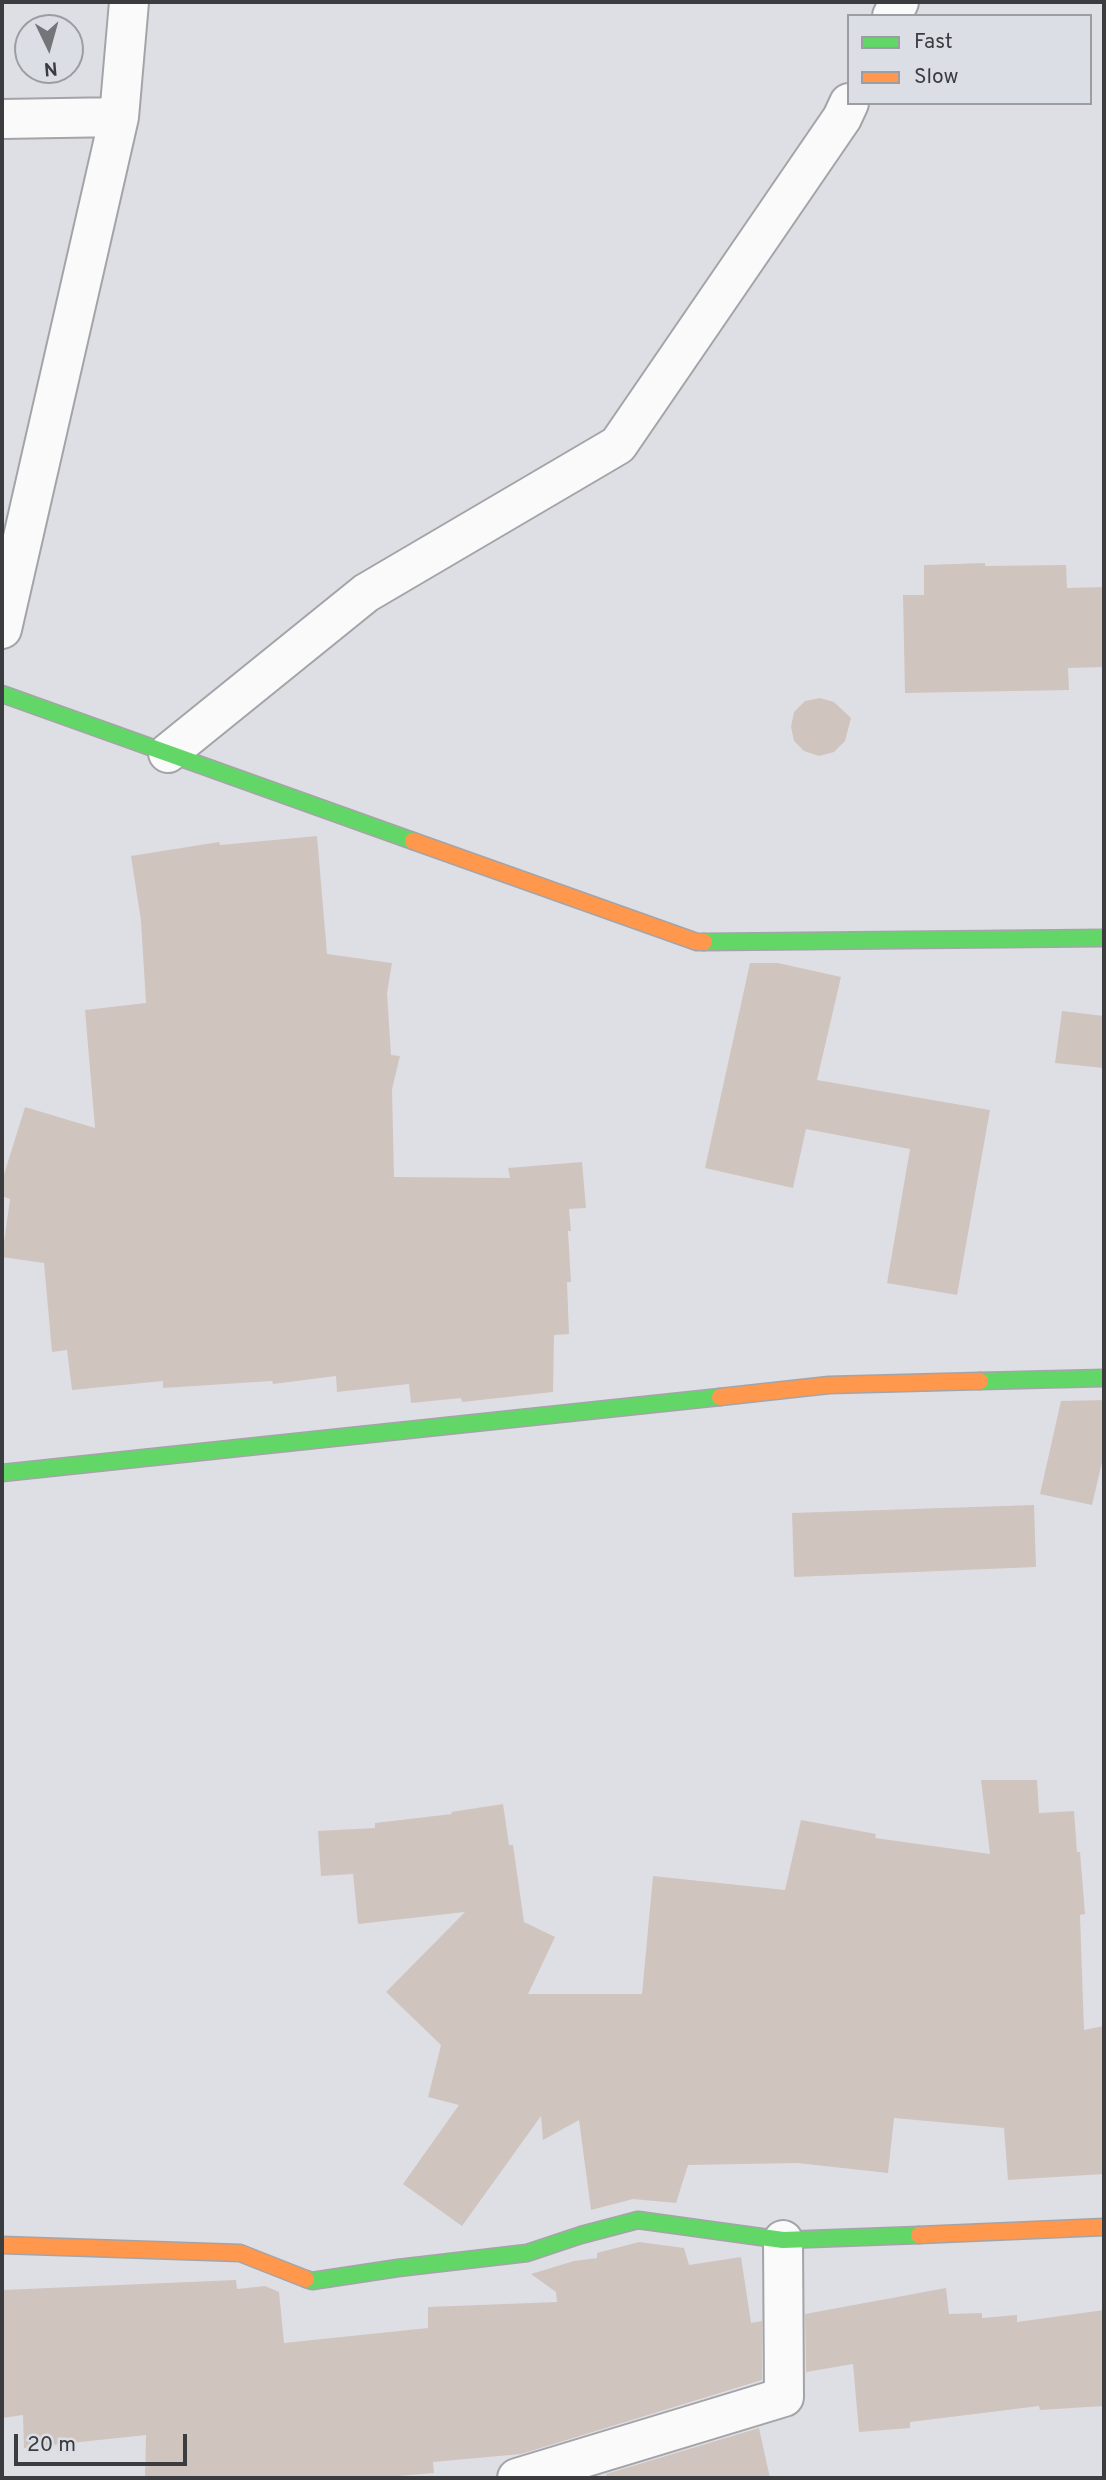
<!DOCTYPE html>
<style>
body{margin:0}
#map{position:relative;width:1106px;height:2480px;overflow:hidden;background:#dedfe4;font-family:Overpass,sans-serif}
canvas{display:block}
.frame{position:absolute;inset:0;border:4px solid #3b3c3f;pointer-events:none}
.legend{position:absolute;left:847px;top:14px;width:245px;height:91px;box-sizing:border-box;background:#dcdee6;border:2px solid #9c9da3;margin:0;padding:9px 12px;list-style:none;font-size:21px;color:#3b3c3f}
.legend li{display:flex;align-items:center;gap:14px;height:35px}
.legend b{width:35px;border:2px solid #9c9da3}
.north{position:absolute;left:14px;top:14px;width:70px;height:70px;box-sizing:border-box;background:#dcdee6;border:2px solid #9c9da3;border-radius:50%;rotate:175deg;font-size:19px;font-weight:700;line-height:28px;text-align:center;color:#3b3c3f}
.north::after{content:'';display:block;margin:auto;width:24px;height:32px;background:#747579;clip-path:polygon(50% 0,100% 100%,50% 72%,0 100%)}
.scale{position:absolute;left:14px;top:2434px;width:173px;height:32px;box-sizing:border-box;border:4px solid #3b3c3f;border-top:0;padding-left:9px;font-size:21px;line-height:24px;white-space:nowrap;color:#3b3c3f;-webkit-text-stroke:5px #dcdee6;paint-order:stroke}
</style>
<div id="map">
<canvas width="1106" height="2480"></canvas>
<div class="frame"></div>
<ul class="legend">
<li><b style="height:9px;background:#63d668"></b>Fast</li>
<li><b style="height:9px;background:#ff974d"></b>Slow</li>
</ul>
<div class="north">N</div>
<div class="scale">20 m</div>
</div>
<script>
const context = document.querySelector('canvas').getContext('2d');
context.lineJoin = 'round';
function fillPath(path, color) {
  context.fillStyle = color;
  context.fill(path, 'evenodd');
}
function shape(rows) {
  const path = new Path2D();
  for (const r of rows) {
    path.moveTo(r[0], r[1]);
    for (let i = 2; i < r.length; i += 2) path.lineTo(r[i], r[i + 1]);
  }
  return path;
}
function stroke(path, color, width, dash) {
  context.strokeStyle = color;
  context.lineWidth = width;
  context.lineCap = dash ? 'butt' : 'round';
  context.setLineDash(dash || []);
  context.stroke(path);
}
fillPath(shape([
 [985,563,985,566,1066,565,1067,588,1104,587,1104,667,1068,668,1069,690,905,693,903,595,924,595,924,565],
 [820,698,834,702,851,718,845,741,834,752,819,756,804,751,794,741,791,727,794,712,805,701],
 [317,836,327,954,392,963,387,993,391,1055,400,1056,392,1089,394,1177,510,1178,508,1168,582,1162,586,1208,569,1209,571,1231,568,1231,571,1282,567,1282,569,1334,554,1335,553,1392,462,1402,461,1398,411,1403,409,1384,337,1392,336,1376,273,1384,272,1381,163,1388,163,1381,72,1390,67,1350,52,1352,44,1263,2,1257,10,1199,2,1196,2,1181,25,1107,95,1128,85,1010,146,1003,141,921,131,856,219,842,220,845],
 [750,963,778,963,841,977,817,1080,990,1110,957,1295,887,1283,910,1149,806,1129,793,1188,705,1168],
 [1062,1011,1104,1016,1104,1068,1055,1063],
 [1104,1400,1104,1454,1092,1505,1040,1494,1061,1401],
 [1034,1505,1036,1567,794,1577,792,1513],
 [981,1780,1037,1780,1039,1813,1074,1811,1077,1852,1080,1852,1085,1914,1080,1915,1084,2030,1104,2026,1104,2174,1008,2180,1004,2128,894,2118,888,2173,797,2163,688,2165,676,2203,633,2199,591,2210,579,2120,543,2140,541,2116,462,2226,403,2184,459,2105,428,2097,441,2045,386,1992,465,1912,358,1924,353,1874,321,1876,318,1831,375,1828,375,1823,452,1814,451,1812,503,1804,509,1845,513,1845,524,1922,555,1937,528,1994,642,1994,653,1876,785,1890,801,1820,876,1834,875,1838,990,1854],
 [639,2242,684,2248,689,2265,741,2257,751,2323,762,2321,762,2380,521,2454,433,2462,434,2473,375,2478,145,2478,146,2435,24,2448,23,2415,2,2418,2,2290,236,2280,237,2289,265,2286,279,2292,284,2343,428,2328,428,2307,557,2302,556,2292,531,2274,574,2261,597,2258,597,2253],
 [946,2288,949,2314,982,2313,982,2318,1017,2315,1017,2322,1104,2310,1104,2406,1040,2410,1039,2406,910,2422,910,2428,859,2432,853,2364,806,2372,805,2314],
 [759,2428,770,2478,607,2478,606,2474]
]), '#d0c4bf');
const street = shape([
 [892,16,899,2],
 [2,119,119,117],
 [2,629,119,117,129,2],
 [168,753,366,593,618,445,842,118,849,103],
 [517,2478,784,2397,783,2240]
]);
const fast = shape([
 [2,694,413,841],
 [704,942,1104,938],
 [980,1381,1104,1378],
 [2,1473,720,1397],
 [306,2279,312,2281,398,2268,527,2253,581,2235,638,2220,783,2240,919,2235]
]);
const slow = shape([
 [413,841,697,942,704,942],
 [720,1397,829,1385,980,1381],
 [919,2235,1104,2227],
 [2,2245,240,2253,306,2279]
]);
stroke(street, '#a4a4a8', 42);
stroke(fast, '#a4a4a8', 19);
stroke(slow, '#a4a4a8', 19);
stroke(street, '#fafafb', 38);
stroke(fast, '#63d668', 16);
stroke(slow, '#ff974d', 16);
</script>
